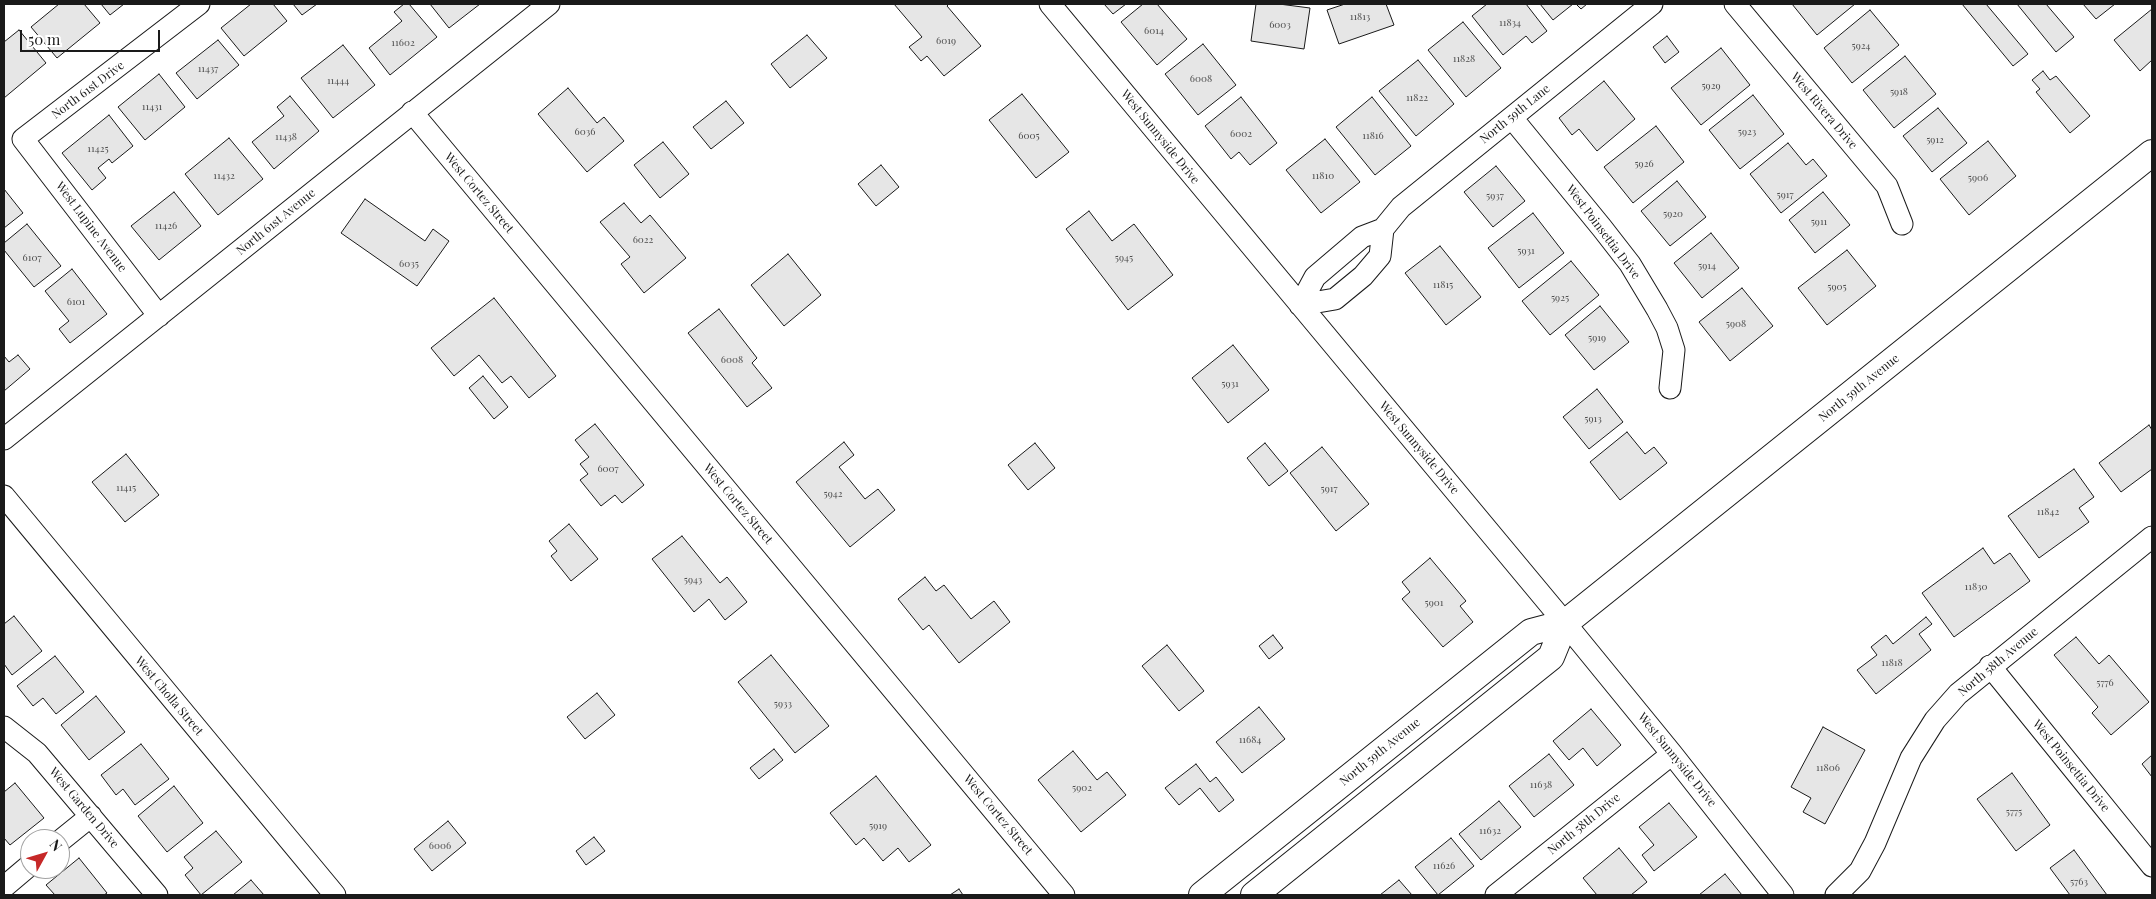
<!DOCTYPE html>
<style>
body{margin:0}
#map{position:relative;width:2156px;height:899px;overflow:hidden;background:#fff;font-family:"Playfair Display",serif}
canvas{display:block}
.frame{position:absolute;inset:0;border:5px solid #1a1a1a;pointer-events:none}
.north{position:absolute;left:20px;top:829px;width:50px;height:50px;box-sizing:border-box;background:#fff;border:1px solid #a3a3a3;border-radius:50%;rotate:51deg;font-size:14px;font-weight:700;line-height:20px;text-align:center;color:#1a1a1a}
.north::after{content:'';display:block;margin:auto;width:18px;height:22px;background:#c62828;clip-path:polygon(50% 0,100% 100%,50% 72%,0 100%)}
.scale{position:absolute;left:20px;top:30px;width:140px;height:22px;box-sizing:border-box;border:2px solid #1a1a1a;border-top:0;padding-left:6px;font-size:15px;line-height:18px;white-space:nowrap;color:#1a1a1a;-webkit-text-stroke:4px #fff;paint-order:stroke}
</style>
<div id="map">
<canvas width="2156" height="899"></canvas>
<div class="frame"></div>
<div class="north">N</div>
<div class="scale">50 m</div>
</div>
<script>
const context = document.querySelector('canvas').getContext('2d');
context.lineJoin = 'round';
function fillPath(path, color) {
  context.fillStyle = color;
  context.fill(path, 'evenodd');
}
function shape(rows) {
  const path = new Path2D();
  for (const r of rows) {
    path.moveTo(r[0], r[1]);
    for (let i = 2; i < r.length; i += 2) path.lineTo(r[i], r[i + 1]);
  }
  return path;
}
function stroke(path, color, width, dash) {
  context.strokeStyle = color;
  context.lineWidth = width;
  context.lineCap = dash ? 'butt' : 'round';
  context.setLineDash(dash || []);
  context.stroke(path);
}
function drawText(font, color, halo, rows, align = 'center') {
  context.font = font + ' "Playfair Display",serif';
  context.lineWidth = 4;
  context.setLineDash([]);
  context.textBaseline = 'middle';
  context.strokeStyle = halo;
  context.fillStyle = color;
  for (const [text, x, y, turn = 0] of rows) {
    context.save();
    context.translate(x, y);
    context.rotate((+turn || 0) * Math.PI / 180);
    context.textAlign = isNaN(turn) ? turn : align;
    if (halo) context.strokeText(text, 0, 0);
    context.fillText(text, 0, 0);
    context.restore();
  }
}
const building = shape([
 [59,4,84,4,100,23,57,58,31,27,59,4],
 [101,4,124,4,110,15,101,4],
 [251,4,273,4,287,21,244,56,221,28,251,4],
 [293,4,317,4,302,15,293,4],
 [404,4,409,4,437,37,390,75,369,48,402,21,394,12,404,4],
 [430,4,480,4,449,28,430,4],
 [894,4,949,4,947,6,981,46,944,76,927,56,921,61,909,47,922,37,894,4],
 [1104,4,1126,4,1113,14,1104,4],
 [1143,4,1157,4,1187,39,1157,65,1121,22,1143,4],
 [1256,4,1279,4,1310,8,1304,49,1251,41,1256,4],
 [1345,4,1386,4,1394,25,1339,44,1327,10,1345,4],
 [1487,4,1526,4,1547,31,1532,43,1526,36,1503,55,1472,16,1487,4],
 [1540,4,1573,4,1553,20,1540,4],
 [1576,4,1587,4,1581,9,1576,4],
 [1792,4,1855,4,1817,35,1792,4],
 [1962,4,1986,4,2028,54,2013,66,1962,4],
 [2017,4,2046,4,2074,37,2056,52,2017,4],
 [2083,4,2115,4,2096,19,2083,4],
 [2152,9,2152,60,2140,71,2114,40,2152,9],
 [1870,10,1899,45,1852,83,1824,48,1870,10],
 [1463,22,1501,68,1466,97,1428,50,1463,22],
 [19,30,46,63,4,98,4,42,19,30],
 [807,35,827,58,790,88,771,64,807,35],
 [1667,36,1679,52,1665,63,1653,47,1667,36],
 [218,40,239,65,197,99,176,73,218,40],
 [1203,44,1236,85,1198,115,1165,74,1203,44],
 [343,45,375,85,333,118,301,78,343,45],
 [1721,48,1750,85,1701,125,1671,88,1721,48],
 [1905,56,1936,94,1894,128,1863,90,1905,56],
 [1418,60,1454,104,1416,136,1379,91,1418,60],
 [2043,71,2050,80,2056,76,2090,116,2070,133,2036,92,2040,89,2032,80,2043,71],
 [159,74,185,107,145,140,118,107,159,74],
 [1604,81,1635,119,1597,151,1579,129,1572,135,1559,118,1604,81],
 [568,88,597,123,604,117,624,141,587,172,538,114,568,88],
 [1022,94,1069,152,1036,178,989,120,1022,94],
 [1753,95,1784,134,1740,169,1709,130,1753,95],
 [290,96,319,131,274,169,252,142,284,116,277,107,290,96],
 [1241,97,1277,143,1250,165,1239,152,1231,159,1205,126,1241,97],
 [1372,97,1411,146,1375,175,1336,127,1372,97],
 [726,101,744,123,711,149,693,127,726,101],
 [1938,108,1967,143,1932,172,1903,136,1938,108],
 [109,115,133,146,112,163,109,159,98,168,106,178,92,190,62,153,109,115],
 [1656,126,1684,162,1633,203,1604,167,1656,126],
 [229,138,263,179,218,215,185,174,229,138],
 [1325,139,1360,182,1321,213,1286,170,1325,139],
 [1988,141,2016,176,1969,215,1940,179,1988,141],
 [663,142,689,174,660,198,634,165,663,142],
 [1788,143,1806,165,1813,159,1827,176,1781,213,1750,174,1788,143],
 [881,165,899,187,876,206,858,184,881,165],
 [1496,166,1525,201,1493,227,1464,192,1496,166],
 [1677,181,1706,217,1670,246,1641,211,1677,181],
 [4,189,23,213,4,228,4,189],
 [174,192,201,226,159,260,131,226,174,192],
 [1823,192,1850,225,1815,253,1789,220,1823,192],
 [365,199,425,241,433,229,449,241,417,286,341,233,365,199],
 [624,203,641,223,650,215,686,258,644,293,621,264,630,257,600,222,624,203],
 [1089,211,1112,241,1134,224,1173,275,1128,310,1066,229,1089,211],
 [1533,213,1564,253,1519,288,1488,248,1533,213],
 [27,224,61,266,34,287,4,250,4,243,27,224],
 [1711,233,1739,268,1702,298,1674,263,1711,233],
 [1440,246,1481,297,1446,325,1405,273,1440,246],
 [1847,250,1876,286,1827,325,1798,288,1847,250],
 [788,254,821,295,784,326,751,285,788,254],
 [1571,261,1599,295,1550,335,1522,301,1571,261],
 [72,269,107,314,70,343,59,329,69,321,45,291,72,269],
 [1742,288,1773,326,1730,361,1699,322,1742,288],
 [494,298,556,376,529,398,511,376,502,383,479,355,454,376,431,348,494,298],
 [1600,306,1629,342,1594,370,1565,335,1600,306],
 [719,309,757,358,752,363,772,388,747,407,688,333,719,309],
 [1233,345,1269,390,1228,423,1192,378,1233,345],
 [18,355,30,369,4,391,4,356,9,362,18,355],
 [483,376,508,407,494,419,469,388,483,376],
 [1597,389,1623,422,1589,449,1563,417,1597,389],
 [595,424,644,485,622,503,615,495,601,506,580,480,588,474,580,464,589,457,575,440,595,424],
 [2149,425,2152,430,2152,469,2121,492,2099,463,2149,425],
 [1627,432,1645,454,1654,447,1667,463,1620,500,1590,462,1627,432],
 [844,442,854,455,839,467,865,499,878,489,895,510,850,547,796,482,844,442],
 [1035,443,1055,468,1028,490,1008,465,1035,443],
 [1265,443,1288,471,1269,486,1247,458,1265,443],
 [1322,447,1369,504,1336,531,1290,473,1322,447],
 [126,454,159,495,125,522,92,482,126,454],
 [2074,469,2094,497,2079,508,2089,522,2039,558,2008,516,2074,469],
 [569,524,598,559,571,581,551,556,557,551,549,541,569,524],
 [682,536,720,583,727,577,747,602,725,620,709,599,694,612,652,559,682,536],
 [1983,548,1994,564,2010,553,2030,581,1954,637,1922,593,1983,548],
 [1430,558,1466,601,1460,606,1473,622,1443,647,1402,599,1410,592,1402,582,1430,558],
 [925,577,936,591,944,585,971,619,994,601,1010,622,959,663,929,625,923,630,898,599,925,577],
 [14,616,42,651,12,675,4,664,4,624,14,616],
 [1926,617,1932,624,1919,634,1931,650,1876,694,1857,670,1877,655,1871,647,1886,635,1893,644,1926,617],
 [1273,635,1283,648,1269,659,1259,646,1273,635],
 [2076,637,2099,664,2109,655,2149,702,2111,735,2092,713,2098,707,2054,655,2076,637],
 [1167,645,1204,691,1179,711,1142,666,1167,645],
 [771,655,829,726,795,753,738,682,771,655],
 [55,656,84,692,56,714,43,698,33,706,17,686,55,656],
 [597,693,615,715,585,739,567,717,597,693],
 [96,696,125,732,89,760,61,725,96,696],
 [1259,707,1285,739,1242,773,1216,742,1259,707],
 [1591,709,1621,745,1597,766,1583,748,1569,760,1553,741,1591,709],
 [1823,727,1865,750,1825,824,1803,812,1811,798,1791,787,1823,727],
 [141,744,169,779,135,805,123,789,116,795,101,775,141,744],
 [774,749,783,760,759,779,750,768,774,749],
 [1073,751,1097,780,1107,772,1126,795,1081,832,1038,780,1073,751],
 [1549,754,1574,785,1534,817,1509,786,1549,754],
 [2152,755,2152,777,2142,764,2152,755],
 [1196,764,1210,782,1216,777,1234,800,1219,812,1200,788,1179,805,1165,788,1196,764],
 [2012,773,2050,825,2016,851,1977,799,2012,773],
 [876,776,931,845,909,862,898,848,883,861,864,838,856,845,830,813,876,776],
 [15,783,44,818,10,845,4,838,4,792,15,783],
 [174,786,203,823,167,852,138,816,174,786],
 [1499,801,1521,827,1481,860,1459,834,1499,801],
 [1669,803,1697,837,1654,871,1642,855,1654,845,1639,827,1669,803],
 [448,821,466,843,432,871,414,849,448,821],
 [216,831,242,862,201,895,185,875,193,868,184,857,216,831],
 [594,837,605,851,586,865,576,851,594,837],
 [1451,838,1474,866,1438,895,1415,867,1451,838],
 [1619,848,1647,882,1631,895,1597,895,1583,878,1619,848],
 [2074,850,2107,895,2070,895,2050,868,2074,850],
 [79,858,107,893,104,895,55,895,46,885,79,858],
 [1725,874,1742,895,1699,895,1725,874],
 [251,880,264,895,233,895,251,880],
 [1399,880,1412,895,1380,895,1399,880],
 [959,889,963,895,950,895,959,889]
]);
fillPath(building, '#e6e6e6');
stroke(building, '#1a1a1a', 1);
const minor = shape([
 [1050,4,1565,623,1672,754,1783,895],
 [1735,4,1887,186,1902,224],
 [412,112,1064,895],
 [1512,118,1602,228,1630,264,1657,309,1667,328,1674,350,1670,388],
 [1300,305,1315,277,1362,237,1383,229,1401,207,1652,4],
 [1300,305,1335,299,1363,276,1380,256,1383,229],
 [159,316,23,139,199,4],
 [4,439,549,4],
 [4,496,335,895],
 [1990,666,2152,866],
 [4,727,37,753,157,895],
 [60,841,91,816],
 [4,887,30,865],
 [1496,895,1672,754],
 [1836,895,1860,871,1875,843,1911,758,1935,720,1958,694,2152,537]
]);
const major = shape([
 [1202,895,1531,632,1565,623,2152,153],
 [1254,895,1551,657,1565,623]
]);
stroke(minor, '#1a1a1a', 23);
stroke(major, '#1a1a1a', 28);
stroke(minor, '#fff', 21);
stroke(major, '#fff', 26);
drawText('10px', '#4d4d4d', null, [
 ["11813",1360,17],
 ["11834",1510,23],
 ["6003",1280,25],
 ["6014",1154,31],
 ["6019",946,41],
 ["11602",403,43],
 ["5924",1861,46],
 ["11828",1464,59],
 ["11437",208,69],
 ["6008",1201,79],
 ["11444",338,81],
 ["5929",1711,86],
 ["5918",1899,92],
 ["11822",1417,98],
 ["11431",152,107],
 ["6036",585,132],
 ["5923",1747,132],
 ["6002",1241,134],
 ["6005",1029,136],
 ["11816",1373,136],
 ["11438",286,137],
 ["5912",1935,140],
 ["11425",98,149],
 ["5926",1644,164],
 ["11432",224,176],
 ["11810",1323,176],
 ["5906",1978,178],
 ["5917",1785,195],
 ["5937",1495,196],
 ["5920",1673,214],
 ["5911",1819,222],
 ["11426",166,226],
 ["6022",643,240],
 ["5931",1526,251],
 ["6107",32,258],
 ["5945",1124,258],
 ["6035",409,264],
 ["5914",1707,266],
 ["11815",1443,285],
 ["5905",1837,287],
 ["5925",1560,298],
 ["6101",76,302],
 ["5908",1736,324],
 ["5919",1597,338],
 ["6008",732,360],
 ["5931",1230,384],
 ["5913",1593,419],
 ["6007",608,469],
 ["11415",126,488],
 ["5917",1329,489],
 ["5942",833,494],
 ["11842",2048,512],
 ["5943",693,580],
 ["11830",1976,587],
 ["5901",1434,603],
 ["11818",1892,663],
 ["5776",2105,683],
 ["5933",783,704],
 ["11684",1250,740],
 ["11806",1828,768],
 ["11638",1541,785],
 ["5902",1082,788],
 ["5775",2014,812],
 ["5919",878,826],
 ["11632",1490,831],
 ["6006",440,846],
 ["11626",1444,866],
 ["5763",2079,882]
]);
drawText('12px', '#1a1a1a', '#fff', [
 ["North 61st Drive",88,90,-37],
 ["West Rivera Drive",1824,111,50],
 ["North 59th Lane",1515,114,-39],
 ["West Sunnyside Drive",1160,137,51],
 ["West Cortez Street",479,193,50],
 ["North 61st Avenue",276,222,-39],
 ["West Lupine Avenue",91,227,53],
 ["West Poinsettia Drive",1603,232,53],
 ["North 59th Avenue",1859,388,-39],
 ["West Sunnyside Drive",1419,448,50],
 ["West Cortez Street",738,504,50],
 ["North 58th Avenue",1998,662,-40],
 ["West Cholla Street",169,696,50],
 ["North 59th Avenue",1380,752,-39],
 ["West Sunnyside Drive",1677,760,51],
 ["West Poinsettia Drive",2071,766,51],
 ["West Garden Drive",84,808,50],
 ["West Cortez Street",998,815,50],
 ["North 58th Drive",1584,824,-39]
]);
</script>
